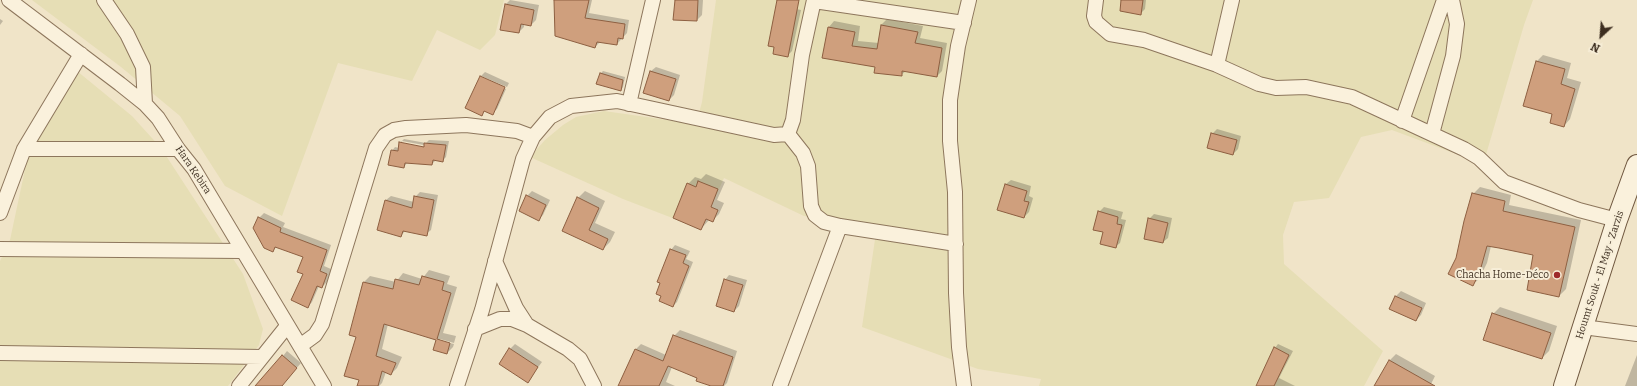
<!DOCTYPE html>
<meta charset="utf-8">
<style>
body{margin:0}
#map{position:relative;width:1637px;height:386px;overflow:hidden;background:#f0e4c8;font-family:Bitter,serif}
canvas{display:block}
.north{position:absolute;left:1581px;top:16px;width:40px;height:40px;-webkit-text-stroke:3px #f7eed8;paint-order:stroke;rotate:206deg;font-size:11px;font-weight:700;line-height:16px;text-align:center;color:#3d2e20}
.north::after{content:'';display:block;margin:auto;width:14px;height:18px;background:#3d2e20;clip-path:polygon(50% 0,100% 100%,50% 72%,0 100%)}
</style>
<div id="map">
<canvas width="1637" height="386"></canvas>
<div class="north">N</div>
</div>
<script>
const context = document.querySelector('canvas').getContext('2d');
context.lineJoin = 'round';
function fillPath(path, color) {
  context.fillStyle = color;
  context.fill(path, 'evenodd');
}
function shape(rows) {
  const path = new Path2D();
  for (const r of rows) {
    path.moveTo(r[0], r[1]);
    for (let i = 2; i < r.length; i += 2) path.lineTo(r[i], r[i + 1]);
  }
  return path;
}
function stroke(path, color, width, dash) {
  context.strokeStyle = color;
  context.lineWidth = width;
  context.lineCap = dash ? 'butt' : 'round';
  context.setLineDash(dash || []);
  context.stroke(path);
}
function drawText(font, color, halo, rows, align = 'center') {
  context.font = font + ' Bitter,serif';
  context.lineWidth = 4;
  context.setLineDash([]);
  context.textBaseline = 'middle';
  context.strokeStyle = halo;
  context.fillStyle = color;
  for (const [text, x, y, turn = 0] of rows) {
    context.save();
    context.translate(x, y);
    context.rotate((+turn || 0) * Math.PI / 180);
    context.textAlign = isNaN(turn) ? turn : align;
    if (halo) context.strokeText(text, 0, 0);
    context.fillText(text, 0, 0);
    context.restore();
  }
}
fillPath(shape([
 [32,0,504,0,495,35,480,50,437,30,412,81,338,63,282,216,225,186,180,116,121,67],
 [716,0,1533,0,1524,25,1485,158,1467,158,1392,130,1361,137,1329,198,1294,202,1283,235,1284,264,1383,351,1364,386,1039,386,1041,379,978,369,862,327,877,226,804,216,724,178,701,229,623,199,530,157,545,140,563,125,576,117,604,111,696,124,702,102],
 [77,71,132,116,161,148,243,274,263,329,259,345,228,386,0,386,0,261,10,240,27,160]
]), '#e6deb5');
fillPath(shape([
 [510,0,539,5,536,20,531,25,524,24,524,27,519,32,506,4],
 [555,0,592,0,589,13,629,20,627,33,617,44,600,42,595,47],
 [676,0,703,0,702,15,697,20],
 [1122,0,1146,0,1145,9,1140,14],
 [781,6,801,10,792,51,787,56,775,46],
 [0,19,3,21,0,25],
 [887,19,923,26,920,38,947,43,942,71,937,76,906,71,901,75,876,67,823,57,829,27,834,21,860,26,858,41,879,43,881,25],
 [1543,55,1571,63,1567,78,1581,82,1570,119,1564,126,1554,114,1537,61],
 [656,67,680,75,674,95,669,100,651,71],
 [603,71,625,77,623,87,621,90,601,73],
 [485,72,509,83,507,87,481,76],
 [480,76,506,89,497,109,492,113,486,110,481,114],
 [1217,129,1241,136,1238,149,1233,154,1212,134],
 [404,139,426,143,429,140,449,141,446,157,442,161,436,160,432,164,407,163,404,167,392,151,395,147,399,148,400,143],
 [402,141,429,146,429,148,402,144],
 [706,174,725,182,717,200,724,203,719,214,712,221,709,220,701,229,688,184,695,177,701,179],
 [1011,180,1031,186,1029,196,1033,198,1029,212,1024,217,1006,184],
 [1480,187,1511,195,1509,205,1581,220,1566,289,1559,296,1534,254,1491,246,1487,263,1479,279,1472,285,1457,259,1473,194],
 [532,191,550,200,543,215,539,219,527,196],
 [585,191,605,201,595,223,615,232,610,242,603,249,563,230,578,198],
 [420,192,438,195,431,230,426,234,405,231,401,236,378,230,386,200,391,196,414,202,415,197],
 [1104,207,1123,212,1121,219,1126,220,1120,243,1115,247,1104,231,1099,212],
 [264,213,285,223,283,227,331,245,324,266,331,269,327,282,322,287,319,286,312,302,308,307,304,256,277,246,273,251,259,218],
 [1154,214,1172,218,1168,238,1163,242,1149,219],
 [675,245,690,251,686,259,693,262,677,302,673,306,662,295,662,283,671,250],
 [429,270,450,276,447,284,457,287,443,333,456,336,454,343,440,339,440,341,454,344,453,347,447,353,438,339,388,324,382,349,402,357,397,368,391,374,386,372,382,383,379,386,365,386,360,380,357,337,364,282,370,276,396,282,403,273,422,279],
 [729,275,747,280,739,306,734,311,725,280],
 [1401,291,1426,303,1421,315,1416,320,1391,308,1396,296],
 [1500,307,1557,326,1549,351,1542,358,1493,314],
 [680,330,737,351,727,383,724,386,714,386,672,367,666,382,675,386,619,386,636,349,641,344,666,355,674,336],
 [515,344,542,362,527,382,510,349],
 [1278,344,1293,351,1279,378,1295,386,1257,386,1275,348],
 [287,351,301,363,281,386,259,386],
 [1396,354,1435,376,1430,386,1375,386,1390,360],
 [1637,355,1637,386,1625,386]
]), '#0003');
const building = shape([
 [554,0,589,0,585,18,625,24,623,39,618,38,617,45,597,42,595,48,555,36,554,0],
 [675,0,698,0,697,21,673,20,675,0],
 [777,0,799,0,788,57,773,54,774,47,768,46,777,0],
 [1121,0,1143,0,1141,15,1120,11,1121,0],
 [505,4,534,10,531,26,521,24,519,33,500,30,505,4],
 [881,25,918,32,915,43,942,48,937,77,902,71,902,76,874,73,875,67,822,58,828,27,855,32,852,46,877,49,881,25],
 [1536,61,1565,69,1561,84,1575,89,1564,127,1550,123,1552,114,1523,106,1536,61],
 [650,71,676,79,669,101,643,93,650,71],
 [600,73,623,80,621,91,596,84,600,73],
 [480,76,505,87,493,115,484,111,482,116,465,108,480,76],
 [1211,133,1237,140,1233,155,1207,148,1211,133],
 [399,142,424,147,424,143,446,145,443,162,433,160,432,165,405,163,404,168,388,165,391,150,398,151,399,142],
 [698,181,718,189,711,207,718,210,713,222,706,219,701,230,673,218,687,183,696,187,698,181],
 [1005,184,1027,191,1024,201,1029,202,1024,218,997,210,1005,184],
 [1472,193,1505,201,1503,211,1575,227,1559,297,1527,290,1533,255,1499,248,1487,246,1480,271,1473,286,1448,274,1456,258,1464,221,1472,193],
 [526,195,546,205,539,221,519,211,526,195],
 [414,196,434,200,427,236,403,231,401,237,377,230,385,200,412,208,414,196],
 [577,197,599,208,589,230,608,239,603,250,562,231,577,197],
 [1098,211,1118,217,1117,224,1122,225,1116,248,1100,244,1103,232,1093,230,1098,211],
 [258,217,281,228,280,232,327,250,320,271,327,274,322,288,317,286,308,308,291,300,303,274,297,272,303,257,275,247,273,252,264,248,253,228,258,217],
 [1148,218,1168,223,1163,243,1144,239,1148,218],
 [670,249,686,255,683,263,689,266,673,307,659,301,661,296,656,294,660,283,657,282,670,249],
 [422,276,444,282,442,290,451,293,437,339,450,343,447,354,433,350,436,340,384,324,376,356,396,363,391,375,382,371,378,386,357,386,359,380,344,376,356,337,349,335,363,282,393,289,395,279,419,285,422,276],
 [724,279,743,285,734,312,716,306,724,279],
 [1395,296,1422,308,1416,321,1389,309,1395,296],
 [1492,313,1551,333,1542,359,1483,340,1492,313],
 [673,335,733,357,723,386,711,386,696,381,697,378,668,366,659,386,618,386,635,349,663,361,673,335],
 [1274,347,1289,355,1274,386,1256,386,1274,347],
 [509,348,538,367,528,383,499,364,509,348],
 [282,355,297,368,282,386,255,386,282,355],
 [1389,360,1435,386,1374,386,1389,360]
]);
fillPath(building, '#cf9f7d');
stroke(building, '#8d5f41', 1);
const minor = shape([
 [9,0,120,84,145,104,158,118,178,149,194,169,324,386],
 [104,0,127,34,143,67,145,104],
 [1096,0,1094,16,1096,22,1110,34,1144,40,1217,65],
 [1232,0,1217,65,1259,84,1276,88,1306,87,1352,97,1464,149,1479,158,1504,182,1579,210,1617,220],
 [814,1,964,23],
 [629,104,653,0],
 [1402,121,1444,0],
 [788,134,803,153,808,166,811,206,815,215,824,222,840,226,956,244],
 [788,134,793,120,802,55,814,0],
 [1432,134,1453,56,1457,24,1452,0],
 [24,149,178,149],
 [0,213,24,149,81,54],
 [0,249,242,251],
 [495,261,516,308,527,325],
 [1583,327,1637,334],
 [475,329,500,319,512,319,527,325,568,349,580,359,594,386],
 [300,346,315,335,322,324,376,148,385,135,394,130,406,128,466,125,517,131,533,137],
 [0,353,262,357],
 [239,386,287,326],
 [457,386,482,310,523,159,533,137,550,117,571,106,617,101,774,135,788,134],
 [780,386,840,226],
 [964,386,959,347,956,293,955,192,950,141,950,100,958,46,969,0]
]);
const secondary = shape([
 [1564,386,1617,220,1637,165]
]);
stroke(minor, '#8d765c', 16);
stroke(secondary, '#6f573f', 22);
stroke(minor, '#faf1dc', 14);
stroke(secondary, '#faf1dc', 20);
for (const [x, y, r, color] of [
 [1557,275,4,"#9e2a2b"]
]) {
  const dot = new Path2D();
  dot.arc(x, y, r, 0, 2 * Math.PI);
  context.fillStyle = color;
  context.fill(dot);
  stroke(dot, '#f7eed8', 1.5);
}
drawText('10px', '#3d2e20', '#f7eed8', [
 ["Hara Kebira",193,170,56],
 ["Houmt Souk - El May - Zarzis",1600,275,-72]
]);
drawText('10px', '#3d2e20', '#f7eed8', [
 ["Chacha Home-Déco",1549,275]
], 'right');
</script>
